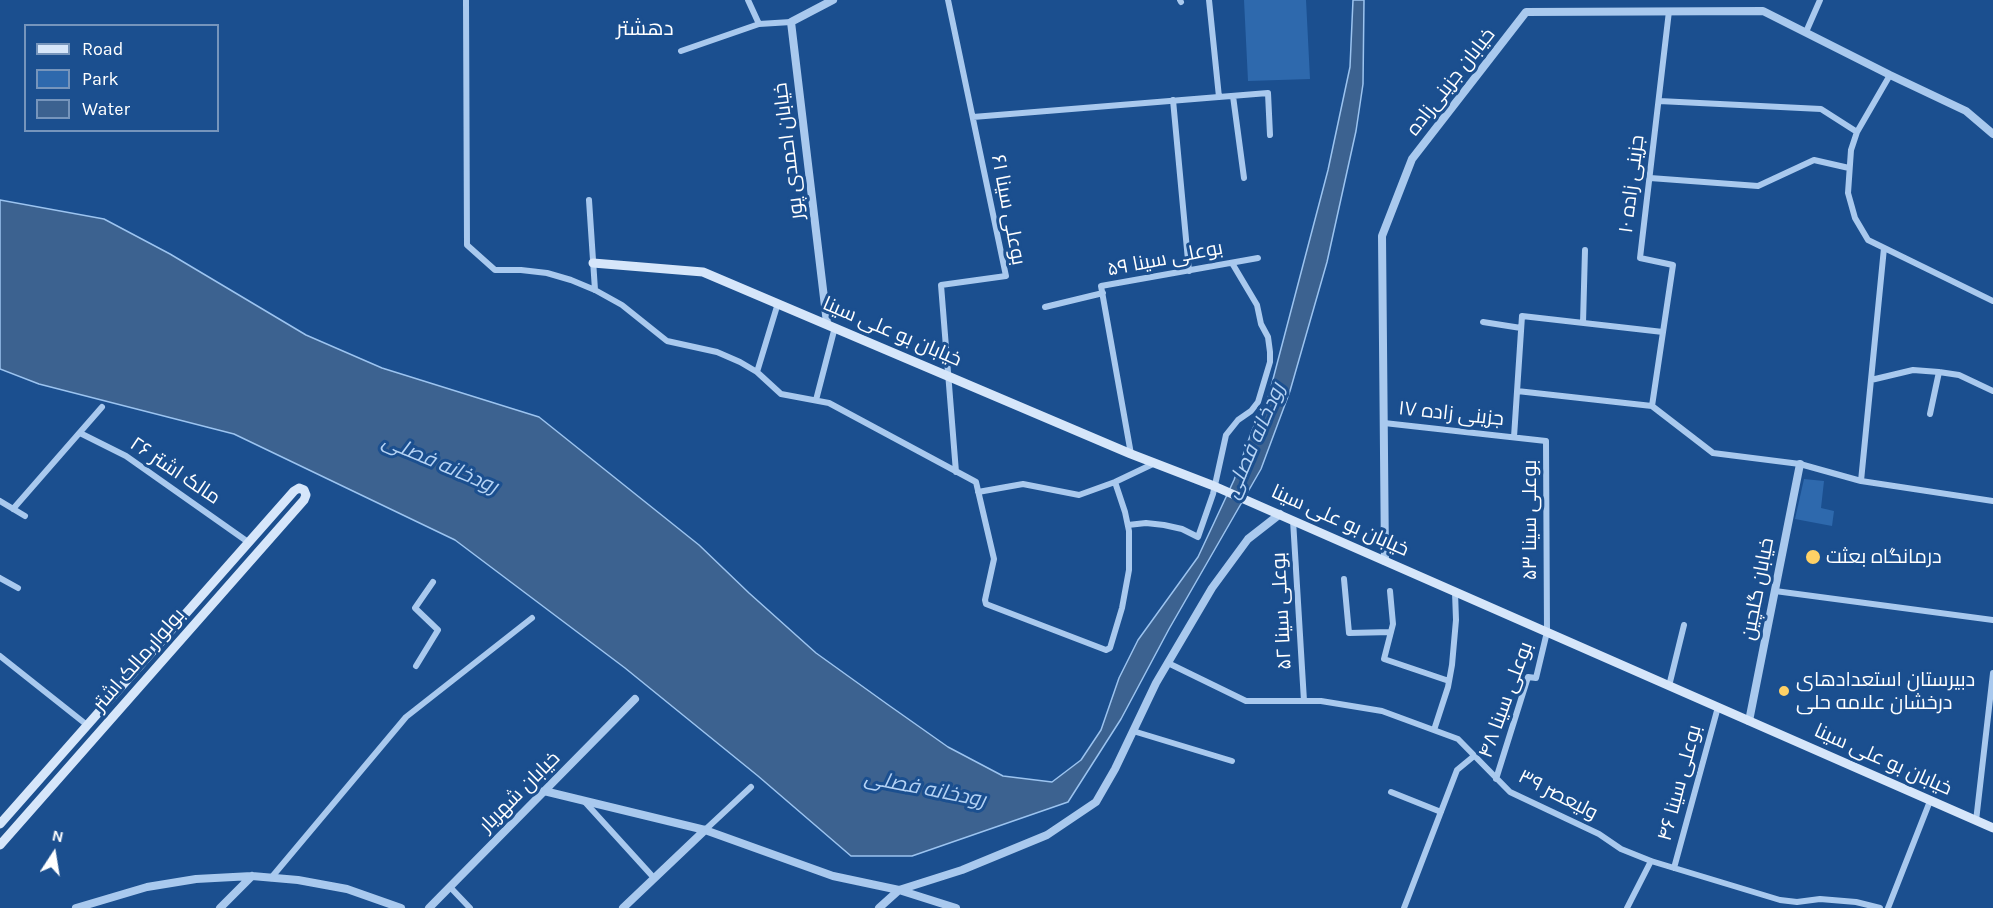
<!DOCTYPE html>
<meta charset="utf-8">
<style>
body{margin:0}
#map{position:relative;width:1993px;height:908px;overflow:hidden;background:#1b4f8f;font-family:Karla,sans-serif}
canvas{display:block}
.legend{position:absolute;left:24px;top:24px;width:195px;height:108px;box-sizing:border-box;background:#1b4f8f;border:2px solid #7695bc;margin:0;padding:8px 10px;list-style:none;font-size:18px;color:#fff}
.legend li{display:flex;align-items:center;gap:12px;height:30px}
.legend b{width:30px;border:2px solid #7695bc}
.north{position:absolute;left:24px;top:824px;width:60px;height:60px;-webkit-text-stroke:4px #1b4f8f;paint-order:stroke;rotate:12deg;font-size:16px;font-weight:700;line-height:24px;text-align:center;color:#fff}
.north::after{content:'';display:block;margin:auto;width:21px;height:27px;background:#fff;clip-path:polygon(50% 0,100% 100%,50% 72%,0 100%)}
</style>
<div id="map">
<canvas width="1993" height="908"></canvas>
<ul class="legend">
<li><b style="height:8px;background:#d6e6fa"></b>Road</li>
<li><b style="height:16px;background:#2e69ad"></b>Park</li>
<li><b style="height:16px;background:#3c6290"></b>Water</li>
</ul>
<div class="north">N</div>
</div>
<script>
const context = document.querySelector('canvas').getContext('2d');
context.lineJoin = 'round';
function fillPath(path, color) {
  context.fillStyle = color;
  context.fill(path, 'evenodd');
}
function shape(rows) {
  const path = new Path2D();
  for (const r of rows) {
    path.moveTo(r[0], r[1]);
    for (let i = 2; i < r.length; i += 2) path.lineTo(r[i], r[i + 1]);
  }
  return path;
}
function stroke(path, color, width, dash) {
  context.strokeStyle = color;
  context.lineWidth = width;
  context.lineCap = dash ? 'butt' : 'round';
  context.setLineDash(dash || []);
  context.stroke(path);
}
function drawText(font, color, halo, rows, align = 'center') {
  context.font = font + ' Karla,Cairo,sans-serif';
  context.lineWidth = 6;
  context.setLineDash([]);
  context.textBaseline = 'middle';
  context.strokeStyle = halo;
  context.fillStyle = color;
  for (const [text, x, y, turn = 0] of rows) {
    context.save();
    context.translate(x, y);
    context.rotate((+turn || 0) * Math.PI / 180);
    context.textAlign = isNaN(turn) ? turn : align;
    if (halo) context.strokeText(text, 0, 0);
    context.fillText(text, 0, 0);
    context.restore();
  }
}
fillPath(shape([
 [1244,0,1306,0,1310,79,1248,81],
 [1804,479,1824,481,1821,508,1834,511,1832,526,1795,519]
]), '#2e69ad');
const water = shape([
 [1353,0,1364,0,1363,84,1356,131,1327,262,1290,391,1261,469,1169,629,1121,719,1068,802,912,856,851,856,758,776,625,668,455,540,234,434,39,384,0,369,0,200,104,219,170,254,306,335,382,368,539,417,699,545,749,593,816,653,887,704,948,747,1003,776,1052,782,1081,760,1101,730,1119,678,1138,640,1198,557,1234,480,1253,428,1267,402,1328,170,1350,67,1353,0]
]);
fillPath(water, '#3c6290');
stroke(water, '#9cc4f0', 1.5);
stroke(shape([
 [466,0,467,245,495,270,521,270,547,273,571,280,595,290,622,305,667,341,717,352,740,362,757,372,781,394,829,403,976,482,994,559,985,600,986,604,1106,650,1110,648,1122,608,1129,570,1129,531,1125,512,1115,482],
 [748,0,759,24],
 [948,0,1006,276,941,285,956,472],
 [1180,0,1181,2],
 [1209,0,1219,97],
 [1806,32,1820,0],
 [681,51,759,24,791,22],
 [1890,75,1857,132,1851,150,1848,193,1855,218,1868,240,1993,301],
 [1233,96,1244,178],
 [1173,100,1189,271],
 [1659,101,1821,109,1857,132],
 [973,117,1268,93,1270,135],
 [1650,178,1758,186,1814,160,1849,168],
 [589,200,595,290],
 [1045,307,1103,293],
 [1483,322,1521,328],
 [1583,323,1585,250],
 [757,372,778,303],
 [1871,380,1913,370,1939,372,1959,375,1993,391],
 [1517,391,1652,406,1713,453,1800,464,1861,481,1993,501],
 [816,400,835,327],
 [1652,406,1673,265,1640,258,1669,11],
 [1930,414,1939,372],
 [1384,423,1546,441,1547,632,1536,678,1528,677,1496,779],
 [80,433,126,456,248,542],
 [1514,437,1522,316,1663,332],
 [1131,454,1101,286,1258,258],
 [1861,481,1884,248],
 [978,492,1023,484,1079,495,1115,482,1155,463],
 [0,501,25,516],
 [13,509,102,407],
 [1293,520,1304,701],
 [1128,525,1146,523,1164,525,1182,529,1198,537,1213,494,1226,435,1238,420,1251,411,1258,402,1270,362,1270,352,1268,337,1261,324,1257,305,1232,263],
 [0,578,18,588],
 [1344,579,1349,633,1391,632],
 [1390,591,1393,624,1384,659,1449,681],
 [1775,591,1993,620],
 [0,656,87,725],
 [1168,663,1246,701,1321,701,1382,711,1458,739,1510,792,1599,834,1621,849,1651,861,1780,900,1797,902,1820,899,1856,902,1880,908],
 [416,666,438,630,415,608,433,582],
 [1669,686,1684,625],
 [1434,730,1448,687,1452,665,1456,620,1455,592],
 [1133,731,1232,761],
 [1391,792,1441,812],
 [584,801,654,878],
 [1976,821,1993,673],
 [705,830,751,787],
 [1674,868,1718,707],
 [271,878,406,717,532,618],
 [450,887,470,908],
 [1404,908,1457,770,1474,756],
 [1627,908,1651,861],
 [1888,908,1930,801]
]), '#a9c9ee', 6);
stroke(shape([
 [827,323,791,22,833,0],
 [1385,561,1382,236,1412,159,1526,12,1763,11,1890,75,1966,111,1993,134],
 [1749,721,1800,464],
 [544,791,705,830,833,876,899,890,962,870,1047,835,1096,802,1115,769,1156,683,1212,588,1248,539,1280,514],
 [76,908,147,887,196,879,252,876,298,880,347,889,401,908],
 [220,908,252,876],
 [429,908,635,699],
 [623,908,705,830],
 [879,908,899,890,956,908]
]), '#a9c9ee', 8);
stroke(shape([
 [593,263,703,272,1131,454,1214,486,1993,828],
 [0,824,294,491,299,488,304,490,306,495,304,500,0,845]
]), '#d6e6fa', 9);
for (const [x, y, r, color] of [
 [1813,557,8,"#ffd166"],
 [1784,691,6,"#ffd166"]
]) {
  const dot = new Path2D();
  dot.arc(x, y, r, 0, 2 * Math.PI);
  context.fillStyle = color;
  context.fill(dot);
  stroke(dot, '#1b4f8f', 2);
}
drawText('20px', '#fff', '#1b4f8f', [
 ["خیابان جزینی‌زاده",1451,82,-52],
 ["خیابان احمدی پور",789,151,-97],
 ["جزینی زاده ۱۰",1632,184,-83],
 ["بوعلی سینا ۶۱",1008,210,79],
 ["بوعلی سینا ۵۹",1165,259,-11],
 ["خیابان بو علی سینا",892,332,23],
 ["جزینی زاده ۱۷",1451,414,6],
 ["مالک اشتر ۲۶",175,471,34],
 ["بوعلی سینا ۵۳",1530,520,-90],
 ["خیابان بو علی سینا",1340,521,24],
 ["خیابان گلچین",1758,589,-79],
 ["بوعلی سینا ۵۲",1282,611,-93],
 ["بولوار مالک اشتر",139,660,-49],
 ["بوعلی سینا ۴۸",1506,700,-70],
 ["خیابان بو علی سینا",1883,760,24],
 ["بوعلی سینا ۴۶",1680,783,-75],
 ["خیابان شهریار",520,792,-45],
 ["ولیعصر ۳۹",1558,795,27]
]);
drawText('20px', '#fff', '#1b4f8f', [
 ["درمانگاه بعثت",1826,557],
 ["دبیرستان استعدادهای",1796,680],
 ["درخشان علامه حلی",1796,703]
], 'left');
drawText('21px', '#fff', '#1b4f8f', [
 ["دهشتر",645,29]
]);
drawText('italic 21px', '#b5d3f5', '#1b4f8f', [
 ["رودخانه فصلی",1255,441,-67],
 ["رودخانه فصلی",440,464,23],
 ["رودخانه فصلی",925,789,11]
]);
</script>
